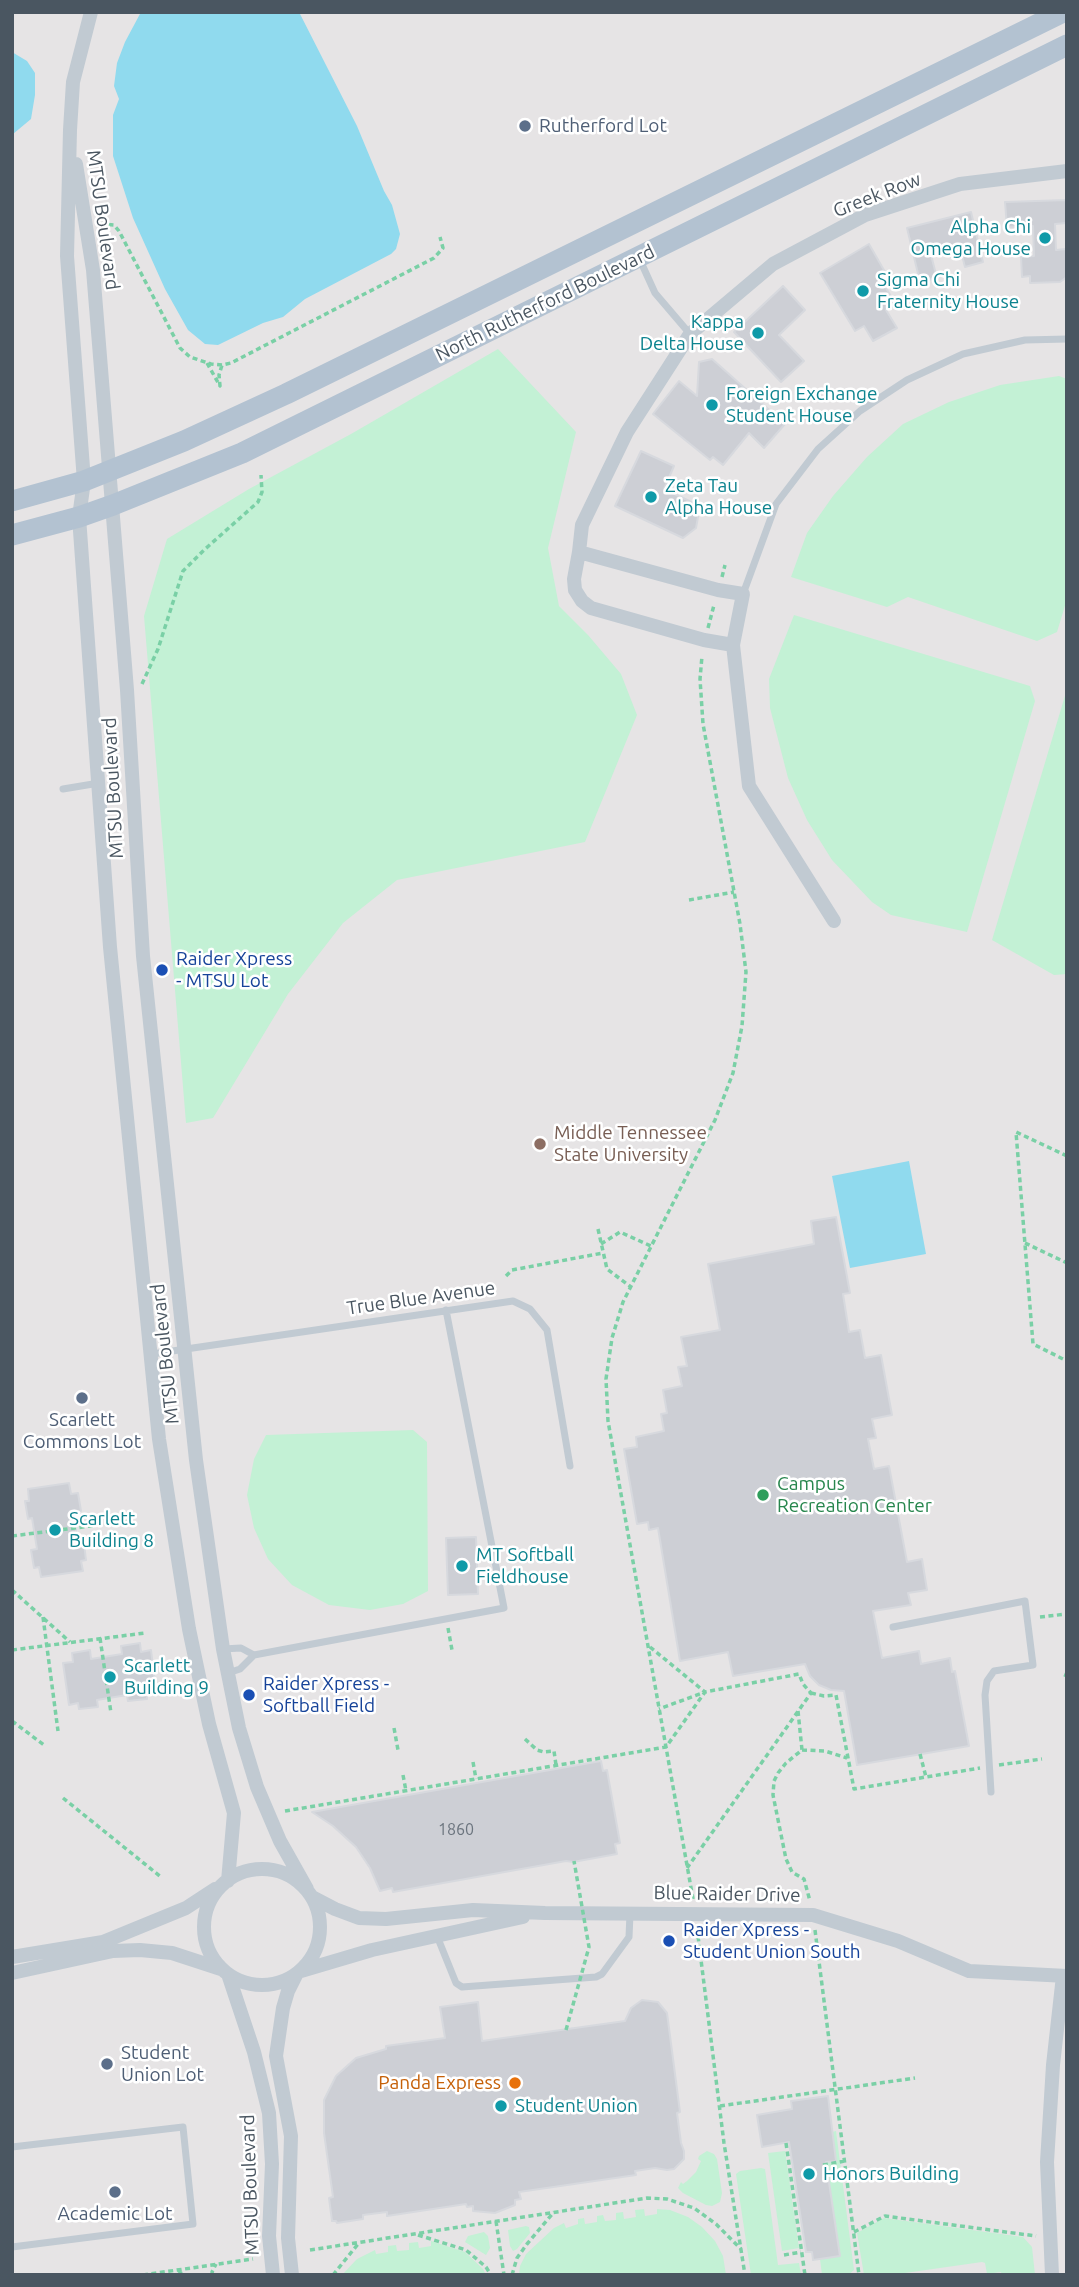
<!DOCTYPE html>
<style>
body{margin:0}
#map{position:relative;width:1079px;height:2287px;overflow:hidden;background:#f5f3f3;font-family:Ubuntu,sans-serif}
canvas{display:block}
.frame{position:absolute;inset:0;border:14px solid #4a5661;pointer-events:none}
</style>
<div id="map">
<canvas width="1079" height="2287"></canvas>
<div class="frame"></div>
</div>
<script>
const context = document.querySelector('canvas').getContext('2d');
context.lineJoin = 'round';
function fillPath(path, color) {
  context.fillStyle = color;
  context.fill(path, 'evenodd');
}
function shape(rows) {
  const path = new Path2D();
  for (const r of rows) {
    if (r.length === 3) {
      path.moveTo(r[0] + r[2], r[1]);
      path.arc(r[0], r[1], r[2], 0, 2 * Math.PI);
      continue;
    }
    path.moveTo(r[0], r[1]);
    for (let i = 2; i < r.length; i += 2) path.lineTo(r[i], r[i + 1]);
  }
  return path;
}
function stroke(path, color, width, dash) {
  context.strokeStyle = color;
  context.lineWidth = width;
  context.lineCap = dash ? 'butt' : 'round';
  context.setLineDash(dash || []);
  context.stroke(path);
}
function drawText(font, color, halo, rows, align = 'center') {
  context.font = font + ' Ubuntu,sans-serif';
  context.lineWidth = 5;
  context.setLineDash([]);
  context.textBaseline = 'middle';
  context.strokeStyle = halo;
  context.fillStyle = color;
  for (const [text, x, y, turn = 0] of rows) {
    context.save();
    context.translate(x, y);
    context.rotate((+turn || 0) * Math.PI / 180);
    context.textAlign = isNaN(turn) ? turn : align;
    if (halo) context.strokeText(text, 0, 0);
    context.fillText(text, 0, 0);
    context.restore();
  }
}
fillPath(shape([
 [12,12,1067,12,1067,2275,12,2275]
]), '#e6e4e5');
fillPath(shape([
 [498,349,576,432,548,548,559,606,588,635,621,674,637,715,585,842,397,880,343,923,288,994,213,1118,186,1123,144,616,167,539,249,489,351,434],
 [1059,376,1067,379,1067,599,1057,632,1037,641,908,597,887,607,791,577,807,533,833,496,867,457,903,424,949,402,1000,385],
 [794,615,1030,686,1035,701,967,932,891,915,872,902,832,860,807,820,788,778,770,708,769,679],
 [1067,689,1067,974,1054,975,992,940],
 [413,1430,427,1442,428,1591,403,1604,370,1610,329,1605,292,1585,268,1559,254,1528,247,1495,254,1459,266,1435],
 [836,2131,854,2270,848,2275,822,2275,820,2259,840,2256,823,2163,836,2161,832,2132],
 [707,2151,714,2154,717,2159,722,2193,720,2202,712,2206,706,2205,683,2193,678,2188,681,2182,683,2184,687,2181,696,2172,701,2161,698,2159,699,2156],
 [785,2151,799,2248,782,2251,768,2153],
 [761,2168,765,2169,778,2265,799,2263,801,2275,751,2275,736,2174,740,2171],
 [644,2209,645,2216,657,2214,657,2209,670,2210,688,2217,702,2227,715,2241,723,2256,726,2275,519,2275,520,2266,526,2254,554,2228,564,2223,566,2228,578,2224,578,2219,584,2218,585,2224,597,2222,597,2216,603,2215,605,2221,616,2220,616,2213,623,2212,624,2219,636,2217,635,2210],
 [884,2218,1023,2237,1032,2247,1035,2275,1002,2275,1001,2272,987,2274,985,2263,982,2262,891,2275,864,2275,857,2233],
 [526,2226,529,2227,530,2233,517,2249,513,2251,510,2246,508,2230],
 [484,2232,488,2236,490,2248,486,2255,465,2242,468,2236],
 [431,2241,465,2252,483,2269,486,2275,342,2275,357,2259,375,2250,376,2254,388,2252,388,2246,396,2245,397,2251,409,2250,409,2243,418,2242,419,2248,431,2246]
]), '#c3f1d5');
fillPath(shape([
 [141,12,299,12,357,126,384,191,392,205,400,234,396,249,391,254,305,299,283,317,263,323,218,345,205,344,188,330,165,289,133,218,113,156,113,115,119,99,114,86,117,63,125,42],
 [12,52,27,61,35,73,35,95,31,119,13,134],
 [909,1161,926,1254,850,1268,832,1176]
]), '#90daee');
const building = shape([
 [1067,200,1067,223,1055,224,1056,250,1066,249,1067,277,1060,282,1030,283,1030,276,1022,277,1021,257,1034,256,1033,226,1007,227,1005,202,1067,200],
 [971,212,983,262,965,267,960,248,931,255,937,278,920,282,907,228,971,212],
 [869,244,885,272,879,276,896,305,886,310,897,328,873,341,864,326,855,331,820,273,869,244],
 [783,286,805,310,779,335,804,361,781,382,734,332,783,286],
 [712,359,785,424,764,448,749,433,723,465,713,457,710,460,653,414,679,381,697,396,699,362,712,359],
 [641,451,674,466,664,489,700,506,696,528,683,538,615,506,641,451],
 [836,1217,850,1293,843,1294,849,1332,860,1330,865,1358,881,1355,892,1415,872,1419,876,1438,868,1439,874,1469,889,1466,907,1562,922,1559,927,1590,908,1593,911,1605,873,1611,882,1658,919,1651,921,1664,950,1658,952,1672,955,1671,969,1746,857,1765,844,1691,831,1690,819,1685,810,1676,805,1664,733,1676,728,1652,680,1661,658,1528,649,1530,648,1522,637,1524,624,1449,637,1447,636,1437,664,1431,661,1414,667,1413,663,1390,682,1386,678,1367,687,1366,681,1337,720,1330,708,1264,814,1244,811,1221,836,1217],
 [69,1483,71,1494,78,1493,81,1511,73,1512,78,1544,84,1544,86,1560,81,1561,83,1571,41,1577,39,1567,34,1568,31,1550,37,1549,32,1518,28,1519,25,1501,29,1501,28,1489,69,1483],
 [476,1537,478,1594,448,1595,446,1538,476,1537],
 [140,1643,141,1652,151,1650,156,1691,147,1692,147,1699,128,1701,127,1695,97,1700,98,1707,79,1709,78,1703,69,1705,63,1663,73,1662,72,1653,90,1650,91,1659,122,1654,121,1646,140,1643],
 [601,1761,603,1771,607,1770,620,1843,615,1844,617,1854,573,1862,566,1861,393,1892,392,1888,380,1891,370,1868,356,1847,333,1826,312,1812,601,1761],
 [642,2000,658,2002,667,2013,680,2112,677,2113,681,2143,684,2151,684,2159,674,2169,667,2170,655,2168,635,2171,636,2175,519,2192,521,2199,515,2200,515,2205,495,2213,473,2211,473,2206,467,2207,466,2204,387,2216,387,2212,363,2215,363,2219,337,2223,336,2221,332,2221,329,2198,333,2197,324,2133,324,2100,336,2076,356,2058,386,2049,386,2046,445,2038,440,2007,478,2002,482,2041,625,2021,631,2008,642,2000],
 [828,2096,836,2161,826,2162,840,2256,813,2260,812,2252,806,2252,789,2142,762,2147,757,2115,792,2109,791,2101,828,2096]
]);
fillPath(building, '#cdcfd5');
stroke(building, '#d7d9de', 2);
stroke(shape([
 [100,224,114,225,119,231,180,348,190,357,211,364,222,365,231,363,434,258,443,248,440,237],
 [207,363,220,386,219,375,222,365],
 [722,577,725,565],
 [708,628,714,605],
 [142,684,158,649,183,571,204,550,258,502,262,492,261,475],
 [689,900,734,892],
 [1067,1156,1016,1132,1033,1344,1067,1361],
 [598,1229,607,1269,631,1287],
 [1025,1243,1067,1263],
 [601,1244,620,1232,651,1246],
 [506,1276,512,1270,603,1253],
 [12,1536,130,1521],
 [12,1590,70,1642],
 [43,1617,58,1731],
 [1040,1617,1067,1614],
 [448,1628,452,1650],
 [100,1638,111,1713],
 [650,1647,705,1692,659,1709],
 [12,1650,145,1633],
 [1065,1677,1067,1672],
 [811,1693,824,1696,836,1695,854,1789,980,1768],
 [798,1711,802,1750,786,1763,778,1773,774,1781,773,1795,786,1859,792,1872,804,1879,810,1901],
 [12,1721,44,1745],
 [394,1728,398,1750],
 [525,1739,537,1750,544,1752,554,1751,556,1765],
 [802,1750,825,1751,847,1758],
 [920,1754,926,1777],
 [473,1762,476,1779],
 [999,1765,1042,1759],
 [403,1775,406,1791],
 [63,1798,161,1877],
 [285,1811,666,1747,705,1692,799,1674,803,1684,811,1693,687,1868],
 [693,1899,608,1421,606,1379,612,1338,623,1302,715,1120,733,1073,742,1026,746,972,740,924,703,724,700,679,702,656],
 [697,1928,724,2143,745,2275],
 [815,1930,859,2275],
 [720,2106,915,2078],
 [786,2143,805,2275],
 [823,2165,845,2161],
 [496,2221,504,2275],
 [854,2232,885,2216,1036,2236],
 [418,2235,466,2250,486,2267,491,2275],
 [310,2250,647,2198,667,2199,694,2208,716,2224,741,2249],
 [784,2255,801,2252],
 [178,2270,183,2275],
 [143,2275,253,2259],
 [213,2275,212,2272,216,2264],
 [333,2275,358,2244],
 [512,2275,517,2258,527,2244,554,2212]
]), '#7ad0a6', 3.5, [5, 3.5]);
stroke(shape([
 [640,260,655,293,690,334],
 [743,594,776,504,818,449,860,411,907,380,963,354,1025,340,1067,339],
 [63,789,99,783],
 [152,1354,513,1301,530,1309,547,1330,570,1466],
 [893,1627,1025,1601,1033,1665,994,1671,987,1681,985,1695,991,1792],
 [223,1649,241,1648,254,1655,240,1669,228,1673],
 [254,1655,504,1608,446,1310],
 [437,1936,456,1983,462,1987,596,1977,602,1974,629,1937,630,1914],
 [12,2147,183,2127,193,2224,12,2247]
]), '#c1cad2', 7);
stroke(shape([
 [91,12,73,82,70,130,67,256,84,481,79,517,110,947,159,1439,189,1629,209,1724,234,1813,228,1881],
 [76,164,93,270,127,690,143,956,196,1460,223,1649,239,1728,257,1787,280,1841,307,1889],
 [579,552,718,590,743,594,733,645,704,640,591,608,582,601,575,590,574,579,579,552,582,525,627,432,690,334,773,264,865,215,960,184,1067,171],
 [733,645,749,786,834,921],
 [262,1927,58],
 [312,1897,335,1909,359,1918,386,1919,473,1910,545,1913,813,1915,898,1941,969,1971,1067,1976],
 [12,1957,103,1942,186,1908,215,1889],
 [301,1971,372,1950,523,1917],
 [12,1973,113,1951,140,1950,172,1953,221,1969],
 [228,1974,254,2052,269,2113,272,2164,269,2236,273,2275],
 [292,2275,288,2238,291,2136,276,2056,283,2008,288,1991,296,1975],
 [1052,2275,1047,2162,1053,2065,1063,1976]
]), '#c1cad2', 14);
stroke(shape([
 [12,501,84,481,184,441,286,394,1063,12],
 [12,535,79,517,113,505,242,453,1067,45]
]), '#b3c2d1', 21);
stroke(shape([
 [566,2030,589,1947,574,1861]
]), '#7ad0a6', 3.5, [5, 3.5]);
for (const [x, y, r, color] of [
 [525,126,7,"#5c6f8a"],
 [1045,238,7,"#0f9aa8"],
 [863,291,7,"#0f9aa8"],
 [758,333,7,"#0f9aa8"],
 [712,405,7,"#0f9aa8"],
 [651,497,7,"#0f9aa8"],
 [162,970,7,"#1a4fb4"],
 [540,1144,7,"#8d6e63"],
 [82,1398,7,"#5c6f8a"],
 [763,1495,7,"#2e9e5b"],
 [55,1530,7,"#0f9aa8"],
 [462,1566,7,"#0f9aa8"],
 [110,1677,7,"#0f9aa8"],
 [249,1695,7,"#1a4fb4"],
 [669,1941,7,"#1a4fb4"],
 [107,2064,7,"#5c6f8a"],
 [515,2083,7,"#e8710a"],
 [501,2106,7,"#0f9aa8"],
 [809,2174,7,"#0f9aa8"],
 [115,2192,7,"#5c6f8a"]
]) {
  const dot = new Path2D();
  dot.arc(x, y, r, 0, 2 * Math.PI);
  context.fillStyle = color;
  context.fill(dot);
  stroke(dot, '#fff', 2.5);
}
drawText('16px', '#6b747e', null, [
 ["1860",456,1830]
]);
drawText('19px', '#4e5e75', '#fff', [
 ["Rutherford Lot",539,126],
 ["Scarlett",82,1420,"center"],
 ["Commons Lot",82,1442,"center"],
 ["Student",121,2053],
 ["Union Lot",121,2075],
 ["Academic Lot",115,2214,"center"]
], 'left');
drawText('19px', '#4a5661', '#fff', [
 ["Greek Row",877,195,-21],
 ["MTSU Boulevard",103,220,82],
 ["North Rutherford Boulevard",545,303,-26],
 ["MTSU Boulevard",113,788,-93],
 ["True Blue Avenue",421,1298,-8],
 ["MTSU Boulevard",165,1354,-96],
 ["Blue Raider Drive",727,1894,1],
 ["MTSU Boulevard",250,2185,-92]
]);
drawText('19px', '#0d838f', '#fff', [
 ["Alpha Chi",1031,227,"right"],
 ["Omega House",1031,249,"right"],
 ["Sigma Chi",877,280],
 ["Fraternity House",877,302],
 ["Kappa",744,322,"right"],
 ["Delta House",744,344,"right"],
 ["Foreign Exchange",726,394],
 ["Student House",726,416],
 ["Zeta Tau",665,486],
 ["Alpha House",665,508],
 ["Scarlett",69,1519],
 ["Building 8",69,1541],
 ["MT Softball",476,1555],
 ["Fieldhouse",476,1577],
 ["Scarlett",124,1666],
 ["Building 9",124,1688],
 ["Student Union",515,2106],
 ["Honors Building",823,2174]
], 'left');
drawText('19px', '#164399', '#fff', [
 ["Raider Xpress",176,959],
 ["- MTSU Lot",176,981],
 ["Raider Xpress -",263,1684],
 ["Softball Field",263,1706],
 ["Raider Xpress -",683,1930],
 ["Student Union South",683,1952]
], 'left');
drawText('19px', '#785e54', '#fff', [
 ["Middle Tennessee",554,1133],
 ["State University",554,1155]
], 'left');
drawText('19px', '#27864d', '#fff', [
 ["Campus",777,1484],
 ["Recreation Center",777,1506]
], 'left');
drawText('19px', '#c56008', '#fff', [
 ["Panda Express",501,2083]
], 'right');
</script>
